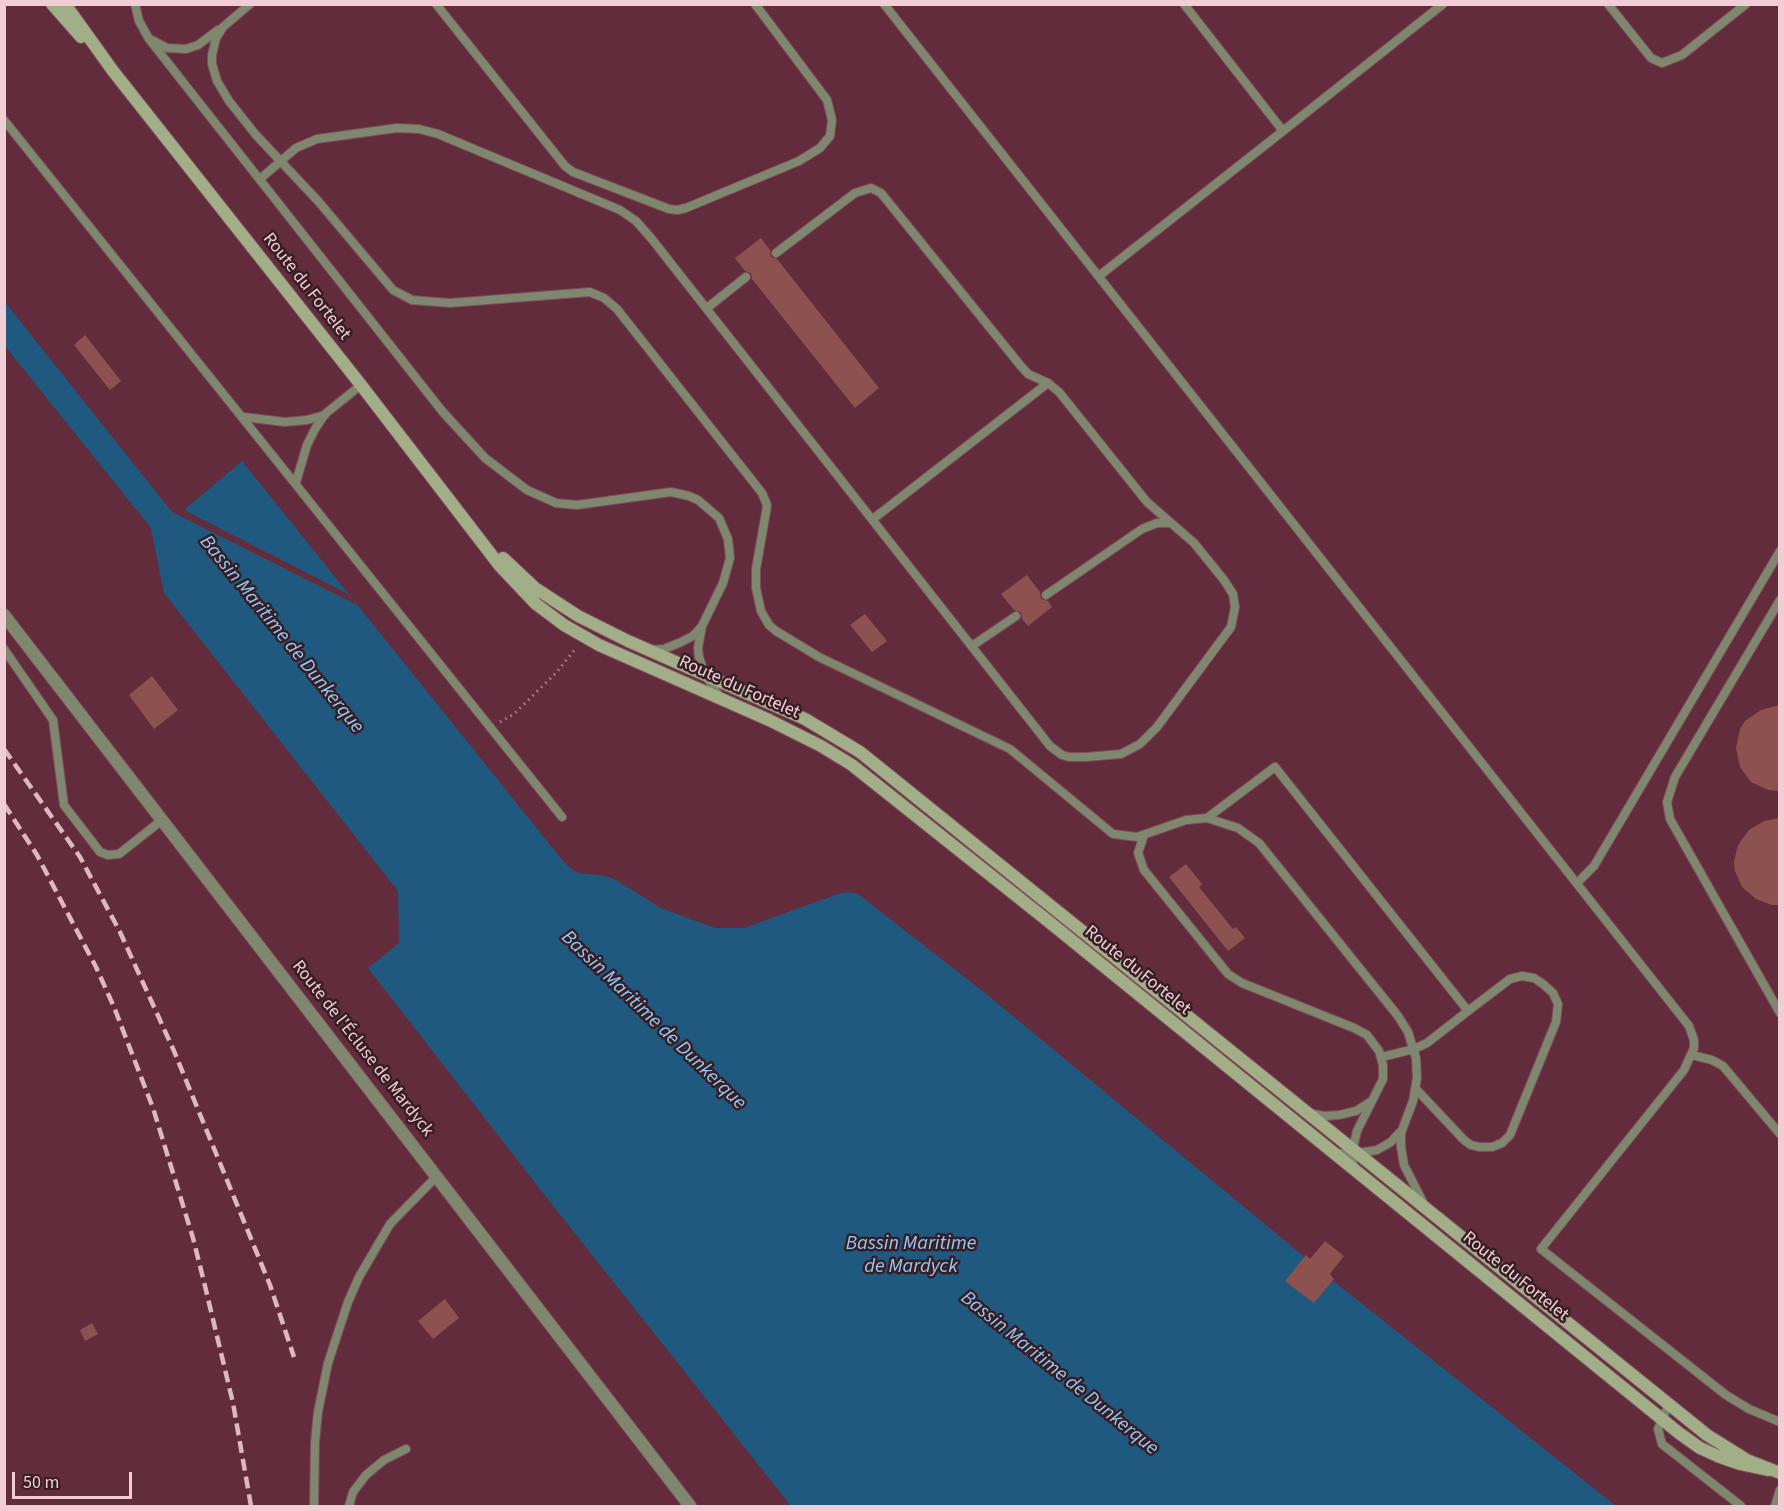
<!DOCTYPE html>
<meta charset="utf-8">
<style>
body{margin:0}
#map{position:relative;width:1784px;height:1511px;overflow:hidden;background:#622c3c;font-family:"Source Sans 3",sans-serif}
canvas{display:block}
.frame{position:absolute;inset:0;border:6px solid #f1ced6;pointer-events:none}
.scale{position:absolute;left:12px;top:1472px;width:120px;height:27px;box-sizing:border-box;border:3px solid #f1ced6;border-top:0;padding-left:8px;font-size:18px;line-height:21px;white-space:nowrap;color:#f1ced6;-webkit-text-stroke:4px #371e25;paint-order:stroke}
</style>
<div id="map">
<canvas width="1784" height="1511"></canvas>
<div class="frame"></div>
<div class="scale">50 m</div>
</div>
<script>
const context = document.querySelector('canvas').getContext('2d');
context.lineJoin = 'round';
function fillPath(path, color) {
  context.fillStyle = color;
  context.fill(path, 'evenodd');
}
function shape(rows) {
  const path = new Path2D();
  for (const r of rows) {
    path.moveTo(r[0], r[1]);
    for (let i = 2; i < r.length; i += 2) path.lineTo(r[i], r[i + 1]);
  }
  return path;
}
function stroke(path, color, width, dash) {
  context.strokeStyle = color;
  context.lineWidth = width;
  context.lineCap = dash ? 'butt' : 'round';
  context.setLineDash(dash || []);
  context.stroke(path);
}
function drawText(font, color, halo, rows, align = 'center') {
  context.font = font + ' "Source Sans 3",sans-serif';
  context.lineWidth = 5;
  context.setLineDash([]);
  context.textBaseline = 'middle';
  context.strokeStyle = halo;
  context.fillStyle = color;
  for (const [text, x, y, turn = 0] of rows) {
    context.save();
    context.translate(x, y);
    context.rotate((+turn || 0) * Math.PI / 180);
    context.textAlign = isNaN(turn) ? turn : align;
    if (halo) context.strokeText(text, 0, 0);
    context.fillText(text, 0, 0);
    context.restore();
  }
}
fillPath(shape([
 [4,301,172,512,178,515,242,461,563,861,573,870,579,873,606,876,616,880,661,908,715,928,744,928,838,894,848,892,858,894,985,993,1336,1283,1616,1506,791,1506,547,1198,368,968,399,943,398,891,164,593,151,528,5,346]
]), '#205980');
fillPath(shape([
 [184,510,348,594,357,605,178,515]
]), '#622c3c');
fillPath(shape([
 [761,238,770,250,771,257,777,259,879,388,855,408,752,279,751,273,745,271,735,258],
 [85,335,121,381,110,390,74,345],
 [1027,575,1040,592,1041,599,1048,601,1052,607,1028,626,1022,619,1021,612,1014,610,1001,594],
 [865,614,887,641,872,652,850,625],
 [152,676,178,710,154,729,129,695],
 [1779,705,1779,791,1768,790,1751,782,1740,767,1736,748,1740,729,1745,721,1761,710],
 [1779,818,1779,905,1772,905,1756,899,1742,887,1735,871,1734,862,1738,845,1749,830,1764,821],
 [1186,864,1202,884,1199,887,1233,929,1236,927,1245,938,1228,951,1169,877],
 [1325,1241,1344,1256,1330,1274,1334,1279,1314,1303,1285,1281,1306,1255,1310,1259],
 [445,1299,459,1318,433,1339,418,1321],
 [92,1323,98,1334,85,1341,80,1330]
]), '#8d524f');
const service = shape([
 [135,4,139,21,149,39,442,411,485,458,527,490,556,503,577,505,671,492,689,496,698,500,719,518,728,539,730,558,723,583,702,626,698,648,699,657,705,675,720,697],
 [250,4,223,27,216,38,212,55,212,64,217,81,229,101,256,135,318,201,393,290,412,300,450,303,590,292,604,298,617,309,762,493,767,505,766,512,756,569,756,588,761,611,769,625,776,631,819,657,1010,749,1113,834,1137,837,1186,820,1207,818,1238,828,1259,843,1398,1016,1408,1032,1416,1058,1417,1078,1413,1101,1401,1133,1401,1147,1404,1165,1424,1204],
 [436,4,565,166,573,172,669,209,677,210,686,208,799,161,820,148,830,136,832,120,827,100,755,4],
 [884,4,1689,1026,1694,1040,1694,1048,1684,1070,1541,1249,1726,1395,1749,1409,1780,1422],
 [1608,4,1651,58,1662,63,1682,55,1746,4],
 [152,40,167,48,186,49,198,45,218,30],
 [4,120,562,817],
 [1283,131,1443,4],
 [260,179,296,148,317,139,397,128,419,129,438,134,620,210,636,221,651,238,1050,746,1062,755,1069,757,1086,757,1121,754,1140,744,1157,727,1231,627,1235,607,1233,594,1224,580,1194,543,1147,502,1059,392,1048,383,1028,374,1020,365,881,193,871,188,855,193,776,253],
 [1099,276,1283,131,1184,4],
 [707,308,746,277],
 [244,417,285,422,307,420,325,415],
 [296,482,307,445,315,429,325,414,361,385],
 [873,519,1048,383],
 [1046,595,1142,529,1157,523,1171,523],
 [1780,600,1675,777,1667,802,1670,819,1780,1013],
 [972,646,1016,616],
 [4,649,53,720,64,805,100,852,108,855,119,854,162,820],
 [650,650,664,649,679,643,693,636,702,626],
 [1207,818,1275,767,1468,1011,1427,1043,1414,1049,1382,1057],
 [1144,835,1138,853,1144,870,1228,974,1242,983,1354,1028,1367,1035,1379,1051,1383,1065,1383,1079,1357,1131,1353,1148,1353,1169],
 [1577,883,1594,866,1780,551],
 [1692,1055,1712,1060,1723,1066,1780,1134],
 [1416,1089,1464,1140,1471,1145,1479,1147,1492,1147,1502,1143,1510,1135,1556,1022,1558,1004,1553,993,1543,984,1534,978,1522,976,1510,979,1468,1011],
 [1309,1113,1324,1116,1339,1115,1356,1111,1370,1102],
 [1334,1153,1352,1154,1377,1150,1391,1142,1400,1132],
 [1669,1404,1658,1429,1662,1444,1741,1506],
 [314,1506,315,1442,318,1412,328,1363,348,1302,359,1277,390,1224,437,1176],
 [349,1506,353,1492,366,1475,384,1460,406,1449],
 [1775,1506,1780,1490]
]);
const minor = shape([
 [4,615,690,1506]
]);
const secondary = shape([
 [52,4,81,37],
 [65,4,113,71,361,385,500,566,536,604,564,625,599,645,769,720,821,746,852,765,1048,921,1679,1433,1700,1448,1720,1457,1740,1464,1768,1470],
 [503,558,535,588,578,616,628,641,805,719,860,752,1707,1435,1747,1460,1780,1473]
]);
stroke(service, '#7f4c5b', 10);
stroke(minor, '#7f4c5b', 14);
stroke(secondary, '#7f4c5b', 14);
stroke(shape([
 [500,722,514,714,556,673,576,648]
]), '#ae828e', 3, [1.5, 4.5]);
stroke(service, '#7f876f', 8);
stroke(minor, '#7f876f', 12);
stroke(secondary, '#a1ae88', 12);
stroke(shape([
 [4,749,80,857,120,932,174,1051,270,1285,294,1357],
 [4,804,37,855,96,967,114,1007,153,1108,193,1238,204,1282,233,1403,251,1506]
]), '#deb8c1', 4.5, [12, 6]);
drawText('18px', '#f1ced6', '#371e25', [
 ["Route du Fortelet",306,287,52],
 ["Route du Fortelet",739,688,24],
 ["Route du Fortelet",1137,971,39],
 ["Route de l'Écluse de Mardyck",362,1049,52],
 ["Route du Fortelet",1515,1277,39]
]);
drawText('italic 20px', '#95cbf7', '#371e25', [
 ["Bassin Maritime de Dunkerque",281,635,51],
 ["Bassin Maritime de Dunkerque",653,1021,44],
 ["Bassin Maritime",911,1245],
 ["de Mardyck",911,1268],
 ["Bassin Maritime de Dunkerque",1059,1374,39]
]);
</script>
